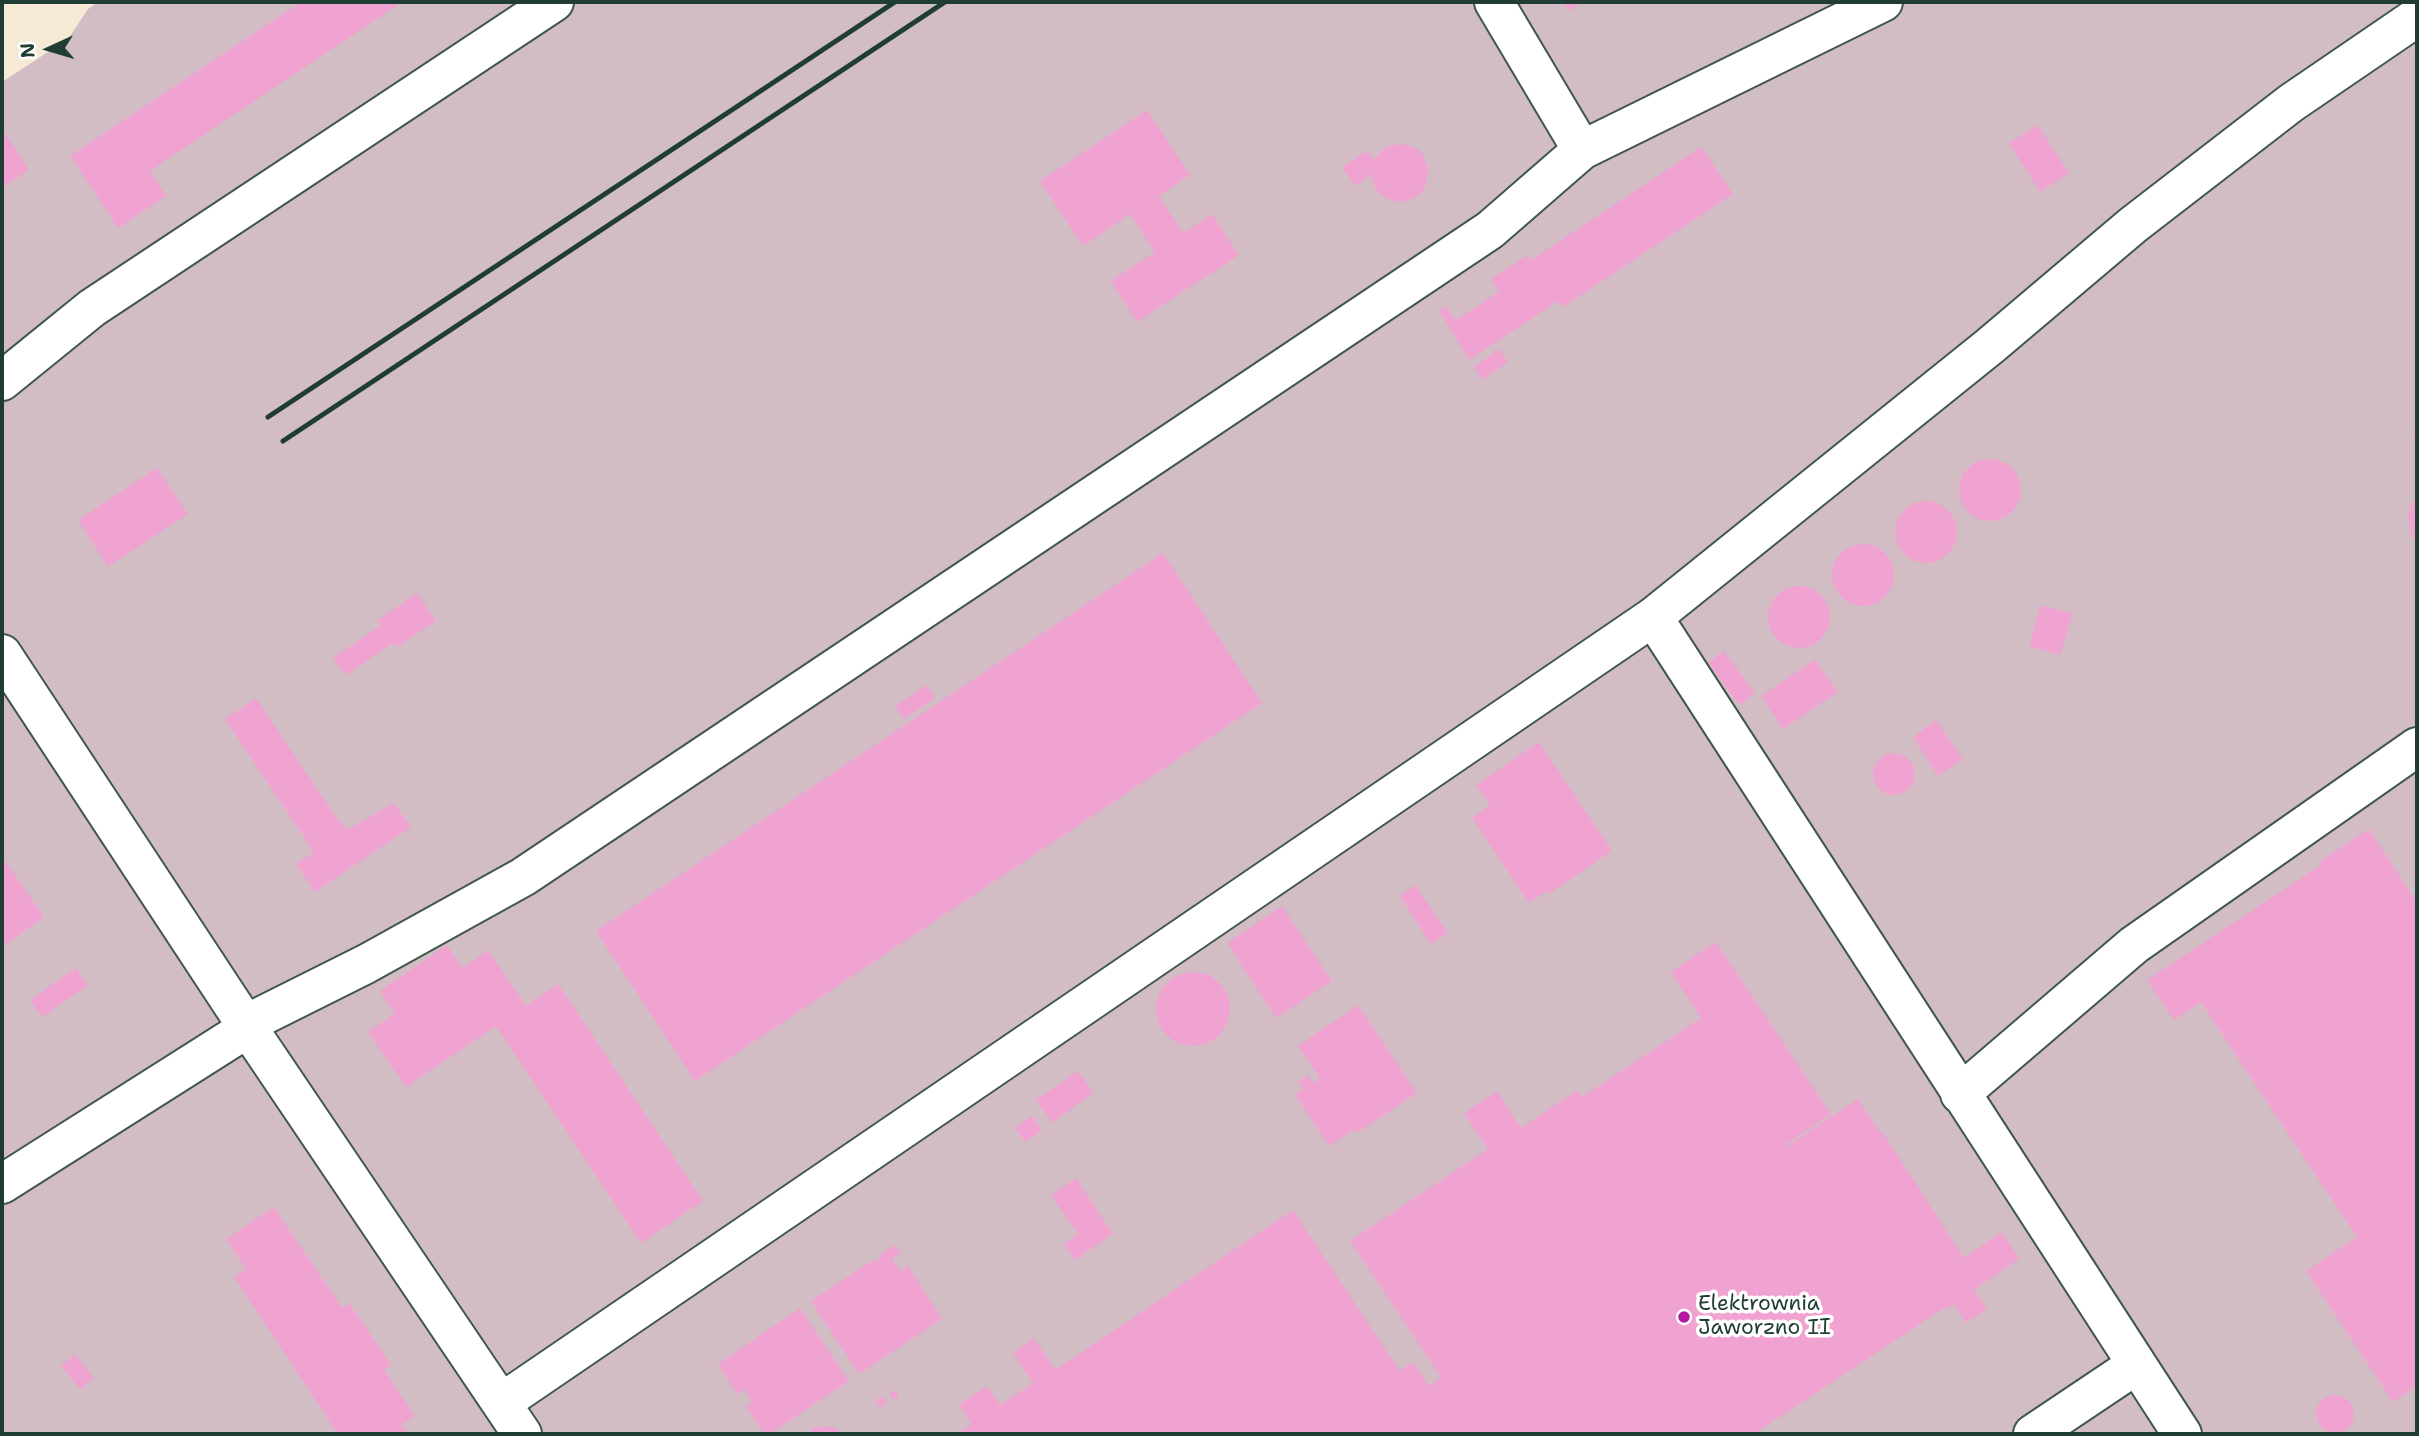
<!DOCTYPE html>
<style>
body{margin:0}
#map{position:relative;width:2419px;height:1436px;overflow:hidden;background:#f5ead6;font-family:"Shantell Sans",sans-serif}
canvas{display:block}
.frame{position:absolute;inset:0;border:4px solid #1f3d34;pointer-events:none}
.north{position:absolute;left:14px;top:14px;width:70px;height:70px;-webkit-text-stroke:5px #fff;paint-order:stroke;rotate:266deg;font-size:19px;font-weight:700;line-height:28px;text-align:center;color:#1f3d34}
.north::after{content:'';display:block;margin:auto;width:24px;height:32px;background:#1f3d34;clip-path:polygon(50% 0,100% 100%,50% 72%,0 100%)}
</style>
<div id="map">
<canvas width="2419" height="1436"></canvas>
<div class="frame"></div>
<div class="north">N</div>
</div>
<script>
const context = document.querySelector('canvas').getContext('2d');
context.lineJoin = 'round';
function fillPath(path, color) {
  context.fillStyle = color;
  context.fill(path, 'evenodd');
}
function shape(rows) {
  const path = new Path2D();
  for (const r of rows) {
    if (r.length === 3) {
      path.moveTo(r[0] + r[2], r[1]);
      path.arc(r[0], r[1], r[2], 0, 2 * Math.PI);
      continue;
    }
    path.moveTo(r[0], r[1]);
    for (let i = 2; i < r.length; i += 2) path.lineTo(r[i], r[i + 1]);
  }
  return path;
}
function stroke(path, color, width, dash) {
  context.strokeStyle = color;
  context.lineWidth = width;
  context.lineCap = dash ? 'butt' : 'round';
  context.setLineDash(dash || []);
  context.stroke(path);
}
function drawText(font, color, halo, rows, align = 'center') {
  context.font = font + ' "Shantell Sans",sans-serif';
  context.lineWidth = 7;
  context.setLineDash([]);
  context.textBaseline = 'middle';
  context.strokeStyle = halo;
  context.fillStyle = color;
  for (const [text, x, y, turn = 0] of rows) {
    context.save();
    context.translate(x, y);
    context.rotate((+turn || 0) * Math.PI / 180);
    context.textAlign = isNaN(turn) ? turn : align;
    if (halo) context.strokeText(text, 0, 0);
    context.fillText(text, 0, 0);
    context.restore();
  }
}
fillPath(shape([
 [98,2,2417,2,2417,1434,2,1434,2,82,68,39,88,9]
]), '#d2bdc5');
fillPath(shape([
 [301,2,402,2,150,171,166,196,118,228,70,156],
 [1563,2,1582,2,1569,11],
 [1147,110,1190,175,1159,196,1183,233,1212,214,1239,255,1137,322,1111,281,1155,252,1130,214,1083,246,1040,181],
 [2038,125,2069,173,2040,192,2009,143],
 [2,128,29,170,2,188],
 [1403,144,1416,148,1423,154,1429,171,1425,188,1419,195,1407,201,1398,202,1384,197,1375,188,1371,174,1355,186,1342,167,1367,151,1374,160,1385,147],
 [1701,147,1733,194,1563,307,1558,301,1469,360,1439,311,1446,306,1456,320,1499,292,1491,279,1527,255,1531,260],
 [1499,349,1508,362,1482,380,1474,367],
 [2416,420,2417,420,2416,445,2414,435],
 [1990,490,31],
 [157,468,188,514,108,567,78,520],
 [2417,495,2417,544,2411,534,2408,516,2411,505],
 [1926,532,31],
 [1863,575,31],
 [1163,553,1262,703,695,1081,596,931],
 [1799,617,31],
 [417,593,436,621,397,647,393,643,346,675,333,658,381,625,378,620],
 [2041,605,2073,614,2060,655,2029,646],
 [1724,651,1755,693,1739,705,1708,663],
 [1815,660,1838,692,1783,729,1761,696],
 [927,685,935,698,904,719,895,706],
 [256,698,340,823,342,822,347,830,394,803,411,827,315,892,296,864,313,853,309,844,225,719],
 [1936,720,1963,759,1938,776,1913,737],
 [1539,742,1612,851,1549,894,1547,891,1529,903,1472,818,1490,805,1476,785],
 [1894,774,21],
 [2369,829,2417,902,2417,1386,2393,1402,2306,1271,2357,1237,2201,1002,2174,1020,2147,980,2321,865,2319,862],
 [2,856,44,917,2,947],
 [1415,885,1448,933,1431,944,1400,896],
 [1282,906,1332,981,1276,1018,1227,943],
 [1716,942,1831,1114,1785,1145,1786,1147,1858,1099,1880,1132,1882,1131,1964,1258,2002,1232,2019,1259,1974,1290,1987,1309,1966,1323,1954,1304,1945,1309,1944,1308,1760,1430,1758,1434,957,1434,972,1424,959,1405,987,1386,1000,1405,1033,1383,1013,1353,1034,1338,1055,1370,1293,1210,1400,1371,1413,1362,1429,1386,1441,1377,1350,1241,1488,1149,1464,1113,1497,1091,1521,1128,1578,1090,1582,1097,1701,1018,1671,972],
 [447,945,462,968,488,950,526,1006,558,984,703,1201,641,1243,496,1026,406,1087,368,1032,395,1013,380,991],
 [76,968,88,985,42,1017,30,1000],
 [1193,1009,37],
 [1358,1005,1417,1093,1357,1133,1354,1130,1329,1146,1295,1095,1303,1089,1298,1082,1308,1075,1313,1083,1320,1078,1298,1046],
 [1078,1071,1093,1093,1052,1123,1036,1100],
 [1032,1116,1042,1130,1025,1142,1015,1128],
 [1076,1178,1113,1234,1075,1260,1064,1244,1078,1234,1051,1195],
 [274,1207,342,1308,349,1303,391,1365,384,1370,415,1416,402,1424,409,1434,338,1434,234,1277,246,1269,226,1239],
 [895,1245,901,1253,892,1259,901,1271,908,1266,942,1319,859,1374,811,1301,873,1260,874,1262,880,1258,879,1255],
 [800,1308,849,1381,770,1434,764,1434,746,1406,752,1402,744,1389,737,1394,718,1364],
 [75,1354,94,1378,80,1389,61,1366],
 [894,1395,4],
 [2335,1414,19],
 [881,1402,4.5],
 [824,1426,833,1427,844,1434,806,1434,815,1428]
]), '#f0a3d1');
const minor = shape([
 [1494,2,1582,150],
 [2,381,92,308,554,2],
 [1653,617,2182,1434],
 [2,654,248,1028,522,1434],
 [1960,1094,2134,945,2417,747],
 [2,1184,248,1028,260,1017,366,964,523,877,1490,230,1582,150,1883,2],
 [501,1403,1653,617,1990,346,2133,225,2291,103,2417,17],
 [2033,1434,2136,1365]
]);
stroke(minor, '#3f574c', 42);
stroke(minor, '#fff', 38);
stroke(shape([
 [268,417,895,2],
 [283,441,945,2]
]), '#1f3d34', 5);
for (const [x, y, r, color] of [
 [1684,1317,7,"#b5179e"]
]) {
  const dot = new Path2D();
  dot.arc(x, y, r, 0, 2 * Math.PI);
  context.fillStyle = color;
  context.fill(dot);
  stroke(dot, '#fff', 2.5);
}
drawText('21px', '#1f3d34', '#fff', [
 ["Elektrownia",1698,1305],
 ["Jaworzno II",1698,1329]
], 'left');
</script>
